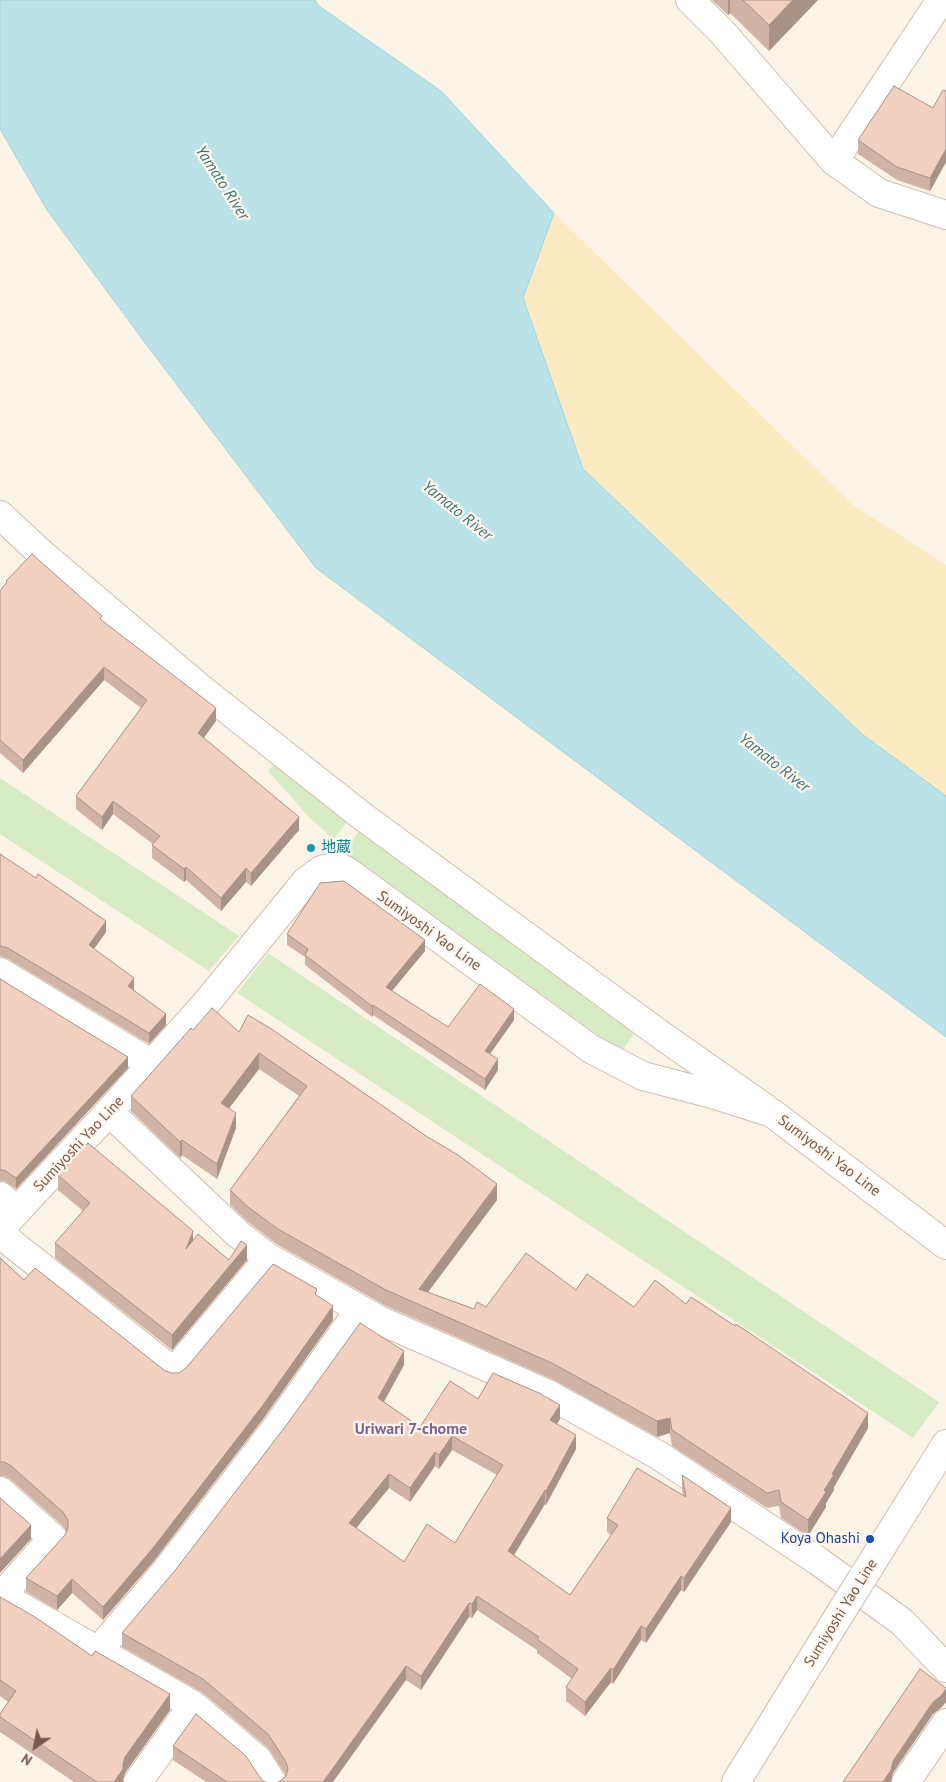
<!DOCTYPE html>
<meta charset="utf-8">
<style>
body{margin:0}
#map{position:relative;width:946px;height:1782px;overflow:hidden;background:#fcf3e7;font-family:"PT Sans",sans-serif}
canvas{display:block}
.north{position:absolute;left:10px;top:1722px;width:50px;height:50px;-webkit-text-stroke:4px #fff7ee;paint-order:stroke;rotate:213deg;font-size:14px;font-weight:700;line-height:20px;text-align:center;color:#77584b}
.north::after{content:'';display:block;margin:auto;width:18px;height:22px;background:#77584b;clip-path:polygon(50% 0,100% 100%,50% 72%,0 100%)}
</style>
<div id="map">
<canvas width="946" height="1782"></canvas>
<div class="north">N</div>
</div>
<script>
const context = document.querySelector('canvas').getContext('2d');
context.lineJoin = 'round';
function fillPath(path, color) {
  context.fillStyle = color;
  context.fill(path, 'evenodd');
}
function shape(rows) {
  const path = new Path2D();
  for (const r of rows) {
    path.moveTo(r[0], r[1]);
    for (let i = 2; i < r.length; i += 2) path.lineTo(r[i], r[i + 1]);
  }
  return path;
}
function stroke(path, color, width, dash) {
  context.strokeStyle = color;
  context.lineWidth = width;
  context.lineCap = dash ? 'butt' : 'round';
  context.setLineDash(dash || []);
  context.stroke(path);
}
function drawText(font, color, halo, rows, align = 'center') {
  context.font = font + ' "PT Sans","Noto Sans JP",sans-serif';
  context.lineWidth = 4.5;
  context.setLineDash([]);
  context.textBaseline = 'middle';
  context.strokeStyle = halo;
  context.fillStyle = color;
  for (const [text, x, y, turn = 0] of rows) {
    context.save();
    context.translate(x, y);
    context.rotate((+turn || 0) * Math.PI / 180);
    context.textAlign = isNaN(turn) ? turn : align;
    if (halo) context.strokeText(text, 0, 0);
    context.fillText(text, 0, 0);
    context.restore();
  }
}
fillPath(shape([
 [274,764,348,820,334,840,307,815,268,771],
 [0,778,239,936,209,971,0,834],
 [359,831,634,1034,621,1052,345,852],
 [268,953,939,1402,913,1438,237,993]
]), '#d7ebc5');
fillPath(shape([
 [554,213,853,505,946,565,946,796,862,734,583,469,523,298]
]), '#fcebc2');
const water = shape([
 [0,0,315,0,319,6,441,91,554,213,523,298,583,469,862,734,946,796,946,1037,316,568,146,344,47,210,0,129,0,0]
]);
fillPath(water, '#bbe3e7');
stroke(water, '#a1d4d8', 1);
const minor = shape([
 [690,0,722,32,834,161,879,193,946,215],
 [834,161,941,0],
 [0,515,42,554,200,688,362,816,661,1035,765,1108],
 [0,972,152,1064],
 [109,1112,238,1234,269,1258,379,1320,546,1393,658,1455,818,1561,902,1622,946,1668],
 [0,1196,17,1211],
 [0,1234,174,1372,269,1258],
 [0,1491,53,1538,1,1596],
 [0,1595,193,1705,258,1760,272,1782],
 [98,1651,165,1572,223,1497,276,1428,360,1309],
 [138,1782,193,1705],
 [906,1782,946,1723]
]);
const secondary = shape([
 [0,1229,109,1112,208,1001,306,881,321,870,336,866,347,871,591,1049,643,1076,712,1094,772,1113,946,1245],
 [863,1577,946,1444],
 [736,1782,843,1609]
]);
stroke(minor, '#d1bcaf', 30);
stroke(secondary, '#d4bcad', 30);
stroke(minor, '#fff', 28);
stroke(secondary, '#fff', 28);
const secondaryBridge = shape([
 [843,1609,863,1577]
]);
stroke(secondaryBridge, '#d4bcad', 30, []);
stroke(secondaryBridge, '#fff', 28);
fillPath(shape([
 [712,0,818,0,769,51,730,13,728,15],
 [946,91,946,162,930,191,897,180,858,154,858,140,933,108],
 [6,581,102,621,216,721,203,738,299,830,251,886,246,882,221,911,186,880,184,882,152,858,152,845,153,844,113,814,102,830,76,809,76,796,141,708,104,680,23,773,0,753,0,591,6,584],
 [0,854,106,932,94,949,134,989,134,990,166,1025,149,1044,8,959,0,956],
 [287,934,425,951,392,991,448,1027,514,1020,490,1054,498,1070,485,1090,373,1015,372,1017,305,965,305,957,287,945],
 [0,979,128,1068,16,1189,4,1181,0,1181],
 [193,1030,239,1032,497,1200,428,1292,474,1309,576,1290,634,1307,686,1304,868,1428,834,1487,834,1490,826,1503,826,1507,808,1536,781,1518,779,1506,767,1508,672,1446,670,1433,657,1437,552,1379,386,1306,278,1245,248,1222,230,1205,230,1190,299,1096,259,1069,229,1108,236,1128,217,1179,182,1155,180,1158,131,1111,131,1096],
 [58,1175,193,1240,229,1260,247,1260,172,1350,55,1258,55,1243,83,1211,58,1190],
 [0,1258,24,1280,164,1370,171,1373,179,1373,317,1295,333,1320,263,1419,153,1562,103,1620,72,1593,57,1610,26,1592,26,1578,65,1535,66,1531,63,1526,10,1479,4,1476,0,1476],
 [404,1365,384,1402,420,1427,478,1399,560,1419,557,1424,576,1449,546,1505,545,1504,514,1555,570,1595,611,1535,607,1532,607,1518,683,1495,682,1489,682,1475,731,1522,684,1592,681,1590,646,1643,641,1640,613,1684,611,1682,585,1716,566,1701,566,1687,572,1679,537,1653,537,1650,477,1610,472,1618,469,1617,421,1690,406,1680,280,1781,286,1775,285,1774,268,1748,203,1693,122,1647,122,1633],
 [452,1450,497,1475,455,1543,404,1562,356,1528,389,1488,410,1502,435,1466,439,1469],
 [0,1597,170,1710,125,1773,123,1779,123,1782,74,1782,0,1732,0,1714,8,1702,0,1696],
 [173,1746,259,1776,264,1782,266,1782,206,1782,173,1760]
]), '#d0b3a4');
fillPath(shape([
 [728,0,730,0,730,13,728,15],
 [793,0,818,0,769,51,769,25],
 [946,149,946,162,930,191,930,178],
 [104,667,104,680,23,773,23,760],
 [216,708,216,721,198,746,198,733],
 [113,801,113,814,102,830,102,817],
 [299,817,299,830,251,886,251,873],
 [186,867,186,880,184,882,184,869],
 [246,868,246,882,221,911,221,898],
 [106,921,106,932,89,956,89,945],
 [425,940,425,951,386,998,386,987],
 [134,978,134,989,128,997,128,986],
 [373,1005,373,1015,372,1017,372,1006],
 [514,1009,514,1020,485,1061,485,1051],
 [166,1014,166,1025,149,1044,149,1033],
 [259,1053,259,1069,221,1119,221,1103],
 [128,1057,128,1068,16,1189,16,1178],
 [498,1059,498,1070,485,1090,485,1079],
 [236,1113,236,1128,217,1179,217,1164],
 [182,1140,182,1155,180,1158,180,1142],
 [497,1184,497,1200,419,1304,419,1289],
 [193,1231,193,1246,186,1249],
 [247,1245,247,1260,172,1350,172,1335],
 [333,1306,333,1320,263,1419,153,1562,103,1620,103,1607],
 [404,1351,404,1365,378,1412,378,1398],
 [560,1405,560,1419,550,1434,550,1420],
 [868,1413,868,1428,834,1487,834,1490,826,1503,826,1507,808,1536,808,1520,832,1474],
 [670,1418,670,1433,657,1437,657,1421],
 [576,1435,576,1449,546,1505,546,1491],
 [452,1436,452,1450,439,1469,439,1455],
 [435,1452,435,1466,410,1502,410,1488],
 [389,1474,389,1488,349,1537,349,1523],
 [545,1490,545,1504,508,1565,508,1551],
 [731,1508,731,1522,684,1592,684,1578],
 [31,1525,31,1539,0,1573,0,1559],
 [681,1576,681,1590,646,1643,646,1629],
 [72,1579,72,1593,57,1610,57,1596],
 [477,1596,477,1610,472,1618,472,1604],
 [469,1603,469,1617,421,1690,421,1676],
 [641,1626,641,1640,613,1684,613,1670],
 [406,1666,406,1680,333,1782,323,1782],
 [611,1668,611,1682,585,1716,585,1702],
 [946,1689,946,1702,941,1708,933,1714,893,1773,891,1782,883,1782,893,1761,933,1702],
 [170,1694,170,1710,125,1773,123,1779,123,1782,114,1782,125,1757]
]), '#a99286');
const building = shape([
 [743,0,793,0,769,25,743,0],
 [894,86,933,108,943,90,946,91,946,149,930,178,897,167,858,140,894,86],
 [32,554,102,616,100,619,216,708,198,733,299,817,251,873,246,868,221,898,186,867,184,869,152,845,160,836,113,801,102,817,76,796,147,700,104,667,23,760,0,740,0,591,7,582,6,581,32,554],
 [0,854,36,878,38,874,106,921,89,945,134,978,128,986,166,1014,149,1033,8,948,0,946,0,854],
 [344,881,425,940,386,987,448,1027,480,984,514,1009,485,1051,498,1059,485,1079,373,1005,372,1006,305,955,308,949,287,934,320,883,344,881],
 [0,979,128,1057,16,1178,4,1170,0,1170,0,979],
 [212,1008,239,1032,248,1015,270,1028,426,1136,458,1155,497,1184,419,1289,474,1309,477,1302,486,1307,526,1253,576,1290,587,1274,634,1307,655,1280,686,1304,691,1297,735,1326,736,1324,868,1413,832,1474,834,1475,824,1490,826,1492,808,1520,781,1502,779,1490,767,1493,672,1430,670,1418,657,1421,552,1363,386,1290,278,1229,248,1207,230,1190,307,1086,259,1053,221,1103,236,1113,217,1164,182,1140,180,1142,131,1096,191,1028,193,1030,212,1008],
 [88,1143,193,1231,186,1249,198,1234,229,1260,241,1241,247,1245,172,1335,55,1243,90,1203,58,1175,88,1143],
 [0,1258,24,1280,35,1268,164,1370,171,1373,179,1373,186,1368,273,1264,317,1289,315,1294,333,1306,263,1405,153,1548,103,1607,72,1579,57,1596,26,1578,65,1535,68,1528,68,1520,63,1512,10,1465,4,1462,0,1462,0,1258],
 [360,1323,404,1351,378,1398,420,1427,450,1381,478,1399,493,1373,539,1393,560,1405,550,1420,576,1435,546,1491,545,1490,508,1551,570,1595,618,1525,607,1518,637,1468,686,1497,682,1475,731,1508,684,1578,681,1576,646,1629,641,1626,613,1670,611,1668,585,1702,566,1687,578,1669,537,1639,539,1637,477,1596,472,1604,469,1603,421,1676,406,1666,323,1782,278,1782,280,1781,286,1776,288,1768,285,1760,268,1734,203,1679,122,1633,177,1568,288,1423,360,1323],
 [452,1436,503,1465,455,1543,427,1524,404,1562,349,1523,389,1474,410,1488,435,1452,439,1455,452,1436],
 [0,1498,31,1525,0,1559,0,1498],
 [0,1597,35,1617,92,1656,95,1651,170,1694,125,1757,123,1764,123,1769,114,1782,97,1782,0,1717,0,1714,16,1691,0,1680,0,1597],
 [920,1669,946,1688,946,1689,941,1696,933,1702,893,1761,891,1770,883,1782,843,1782,920,1669],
 [196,1714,246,1756,259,1776,264,1782,266,1782,227,1782,173,1746,196,1714]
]);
fillPath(building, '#f2d0bf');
stroke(building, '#a99286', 1);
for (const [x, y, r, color] of [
 [311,848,5,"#0f9aa8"],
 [870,1539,5,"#1a4fb4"]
]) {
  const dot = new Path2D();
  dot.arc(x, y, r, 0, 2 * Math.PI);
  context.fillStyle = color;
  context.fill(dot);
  stroke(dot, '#fff7ee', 2);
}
drawText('15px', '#0d838f', '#fff7ee', [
 ["地蔵",321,848]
], 'left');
drawText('15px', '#77584b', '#fff7ee', [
 ["Sumiyoshi Yao Line",429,931,36],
 ["Sumiyoshi Yao Line",79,1144,-47],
 ["Sumiyoshi Yao Line",829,1156,37],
 ["Sumiyoshi Yao Line",841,1613,-58]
]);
drawText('15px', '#164399', '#fff7ee', [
 ["Koya Ohashi",860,1539]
], 'right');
drawText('italic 16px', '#3e767c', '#fff7ee', [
 ["Yamato River",222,183,57],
 ["Yamato River",457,511,39],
 ["Yamato River",774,763,38]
]);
drawText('bold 16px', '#7f6393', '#fff7ee', [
 ["Uriwari 7-chome",411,1429]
]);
</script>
